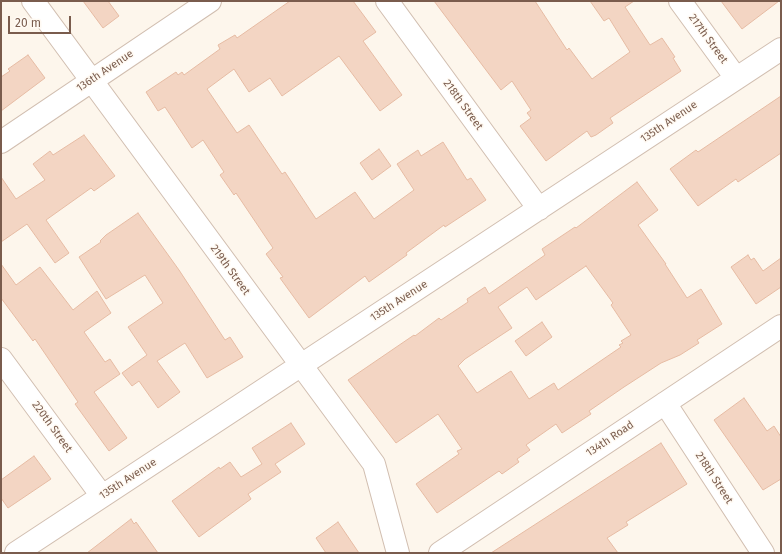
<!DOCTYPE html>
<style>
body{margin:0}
#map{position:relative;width:782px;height:554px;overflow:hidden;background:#fdf6ec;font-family:"Fira Sans",sans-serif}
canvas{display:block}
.frame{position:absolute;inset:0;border:2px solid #7a5c4d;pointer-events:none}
.scale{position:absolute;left:8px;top:16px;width:63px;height:18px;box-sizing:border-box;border:2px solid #7a5c4d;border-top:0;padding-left:5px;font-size:12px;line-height:14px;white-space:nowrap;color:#7a5c4d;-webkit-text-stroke:3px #fffaf3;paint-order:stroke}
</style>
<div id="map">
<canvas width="782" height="554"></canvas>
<div class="frame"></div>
<div class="scale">20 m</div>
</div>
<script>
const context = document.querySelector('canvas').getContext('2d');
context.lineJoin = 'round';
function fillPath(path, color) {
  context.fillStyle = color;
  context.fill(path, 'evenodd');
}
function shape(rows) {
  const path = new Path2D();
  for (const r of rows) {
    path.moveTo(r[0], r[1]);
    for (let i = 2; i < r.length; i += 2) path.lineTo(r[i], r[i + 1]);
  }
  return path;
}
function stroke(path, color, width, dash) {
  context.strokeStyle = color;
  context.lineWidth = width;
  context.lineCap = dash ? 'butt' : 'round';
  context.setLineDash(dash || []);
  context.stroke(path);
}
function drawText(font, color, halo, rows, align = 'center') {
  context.font = font + ' "Fira Sans",sans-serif';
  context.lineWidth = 3;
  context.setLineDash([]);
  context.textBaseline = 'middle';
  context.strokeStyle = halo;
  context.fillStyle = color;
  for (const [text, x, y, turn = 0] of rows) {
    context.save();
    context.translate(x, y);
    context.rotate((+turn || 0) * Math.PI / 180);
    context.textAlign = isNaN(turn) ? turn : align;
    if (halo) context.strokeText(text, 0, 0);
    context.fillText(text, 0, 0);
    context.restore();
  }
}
const building = shape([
 [83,1,108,1,119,16,103,28,83,1],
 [290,1,353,1,376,32,363,41,402,95,380,111,339,56,282,96,270,78,249,92,234,69,207,89,237,133,249,125,282,174,285,172,316,219,355,192,374,219,414,190,397,164,418,150,421,156,443,142,467,180,471,178,486,200,445,227,444,225,406,253,407,255,369,282,365,276,309,318,280,278,283,277,266,254,273,248,236,193,234,195,220,175,224,172,203,140,192,148,165,107,158,111,146,92,176,72,178,75,182,72,184,75,220,49,218,45,235,35,237,38,290,1],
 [434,1,535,1,567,50,569,48,592,79,630,52,609,18,604,21,590,1,634,1,625,7,650,45,662,38,675,57,673,58,681,71,610,118,613,123,596,135,591,137,587,131,546,161,520,126,531,118,527,113,531,110,512,81,501,90,434,1],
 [721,1,779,1,742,29,721,1],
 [28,55,45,78,1,111,1,77,10,71,8,69,28,55],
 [781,96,781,153,738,182,736,179,698,206,670,169,696,150,698,152,781,96],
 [84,135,115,176,94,191,91,188,46,220,69,253,55,263,27,224,1,242,1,177,16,199,45,180,33,164,50,151,53,155,84,135],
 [379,149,391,166,372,180,360,163,379,149],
 [637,182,658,210,638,225,666,264,665,264,687,298,701,289,722,324,697,340,699,343,680,355,661,363,624,387,589,411,591,414,562,433,556,424,526,445,530,450,517,459,519,462,502,474,499,471,437,513,416,484,459,454,457,451,462,449,438,414,396,443,348,380,414,335,415,336,439,318,441,320,468,302,467,299,485,287,489,294,545,255,542,249,575,227,576,228,637,182],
 [586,266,613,303,611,305,631,335,621,341,623,343,619,345,621,347,558,390,554,383,529,399,511,371,477,393,458,366,465,359,512,328,498,307,527,287,536,300,586,266],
 [138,213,179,270,225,340,230,337,243,357,207,378,185,343,157,361,180,392,158,408,139,381,132,386,122,373,147,355,128,327,163,303,145,275,106,299,79,257,101,242,100,241,106,235,138,213],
 [748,255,751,260,754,258,763,271,781,258,781,287,756,304,731,267,748,255],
 [1,264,16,285,40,267,73,310,97,291,111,313,84,332,105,362,110,359,120,374,94,392,127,438,109,451,75,404,78,402,35,339,33,341,1,298,1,264],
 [542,322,552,337,526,356,515,341,542,322],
 [744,398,767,431,774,426,781,437,781,479,763,490,714,420,744,398],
 [291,423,305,444,275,464,281,472,248,494,251,499,199,537,172,501,219,467,220,469,230,462,241,477,262,464,252,448,291,423],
 [661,443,687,484,626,522,628,525,607,538,618,553,491,553,661,443],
 [34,456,51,479,8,508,1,498,1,480,34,456],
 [131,519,134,524,136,522,158,553,87,553,131,519],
 [338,522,359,553,326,553,316,538,338,522]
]);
fillPath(building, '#f3d5c3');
stroke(building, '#e6bba3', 1);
const minor = shape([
 [33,1,374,464,398,553],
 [387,1,539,209],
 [680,1,736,78],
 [1,142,210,1],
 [1,359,102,496],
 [665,403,763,553],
 [16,553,781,49],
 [440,553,781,326]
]);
stroke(minor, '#d1beb0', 24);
stroke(minor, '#fff', 22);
drawText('11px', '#7a5c4d', '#fffaf3', [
 ["217th Street",708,39,54],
 ["136th Avenue",105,71,-34],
 ["218th Street",463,105,54],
 ["135th Avenue",669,122,-34],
 ["219th Street",230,270,54],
 ["135th Avenue",399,301,-33],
 ["220th Street",52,427,54],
 ["134th Road",610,439,-34],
 ["218th Street",714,478,57],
 ["135th Avenue",128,479,-33]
]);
</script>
